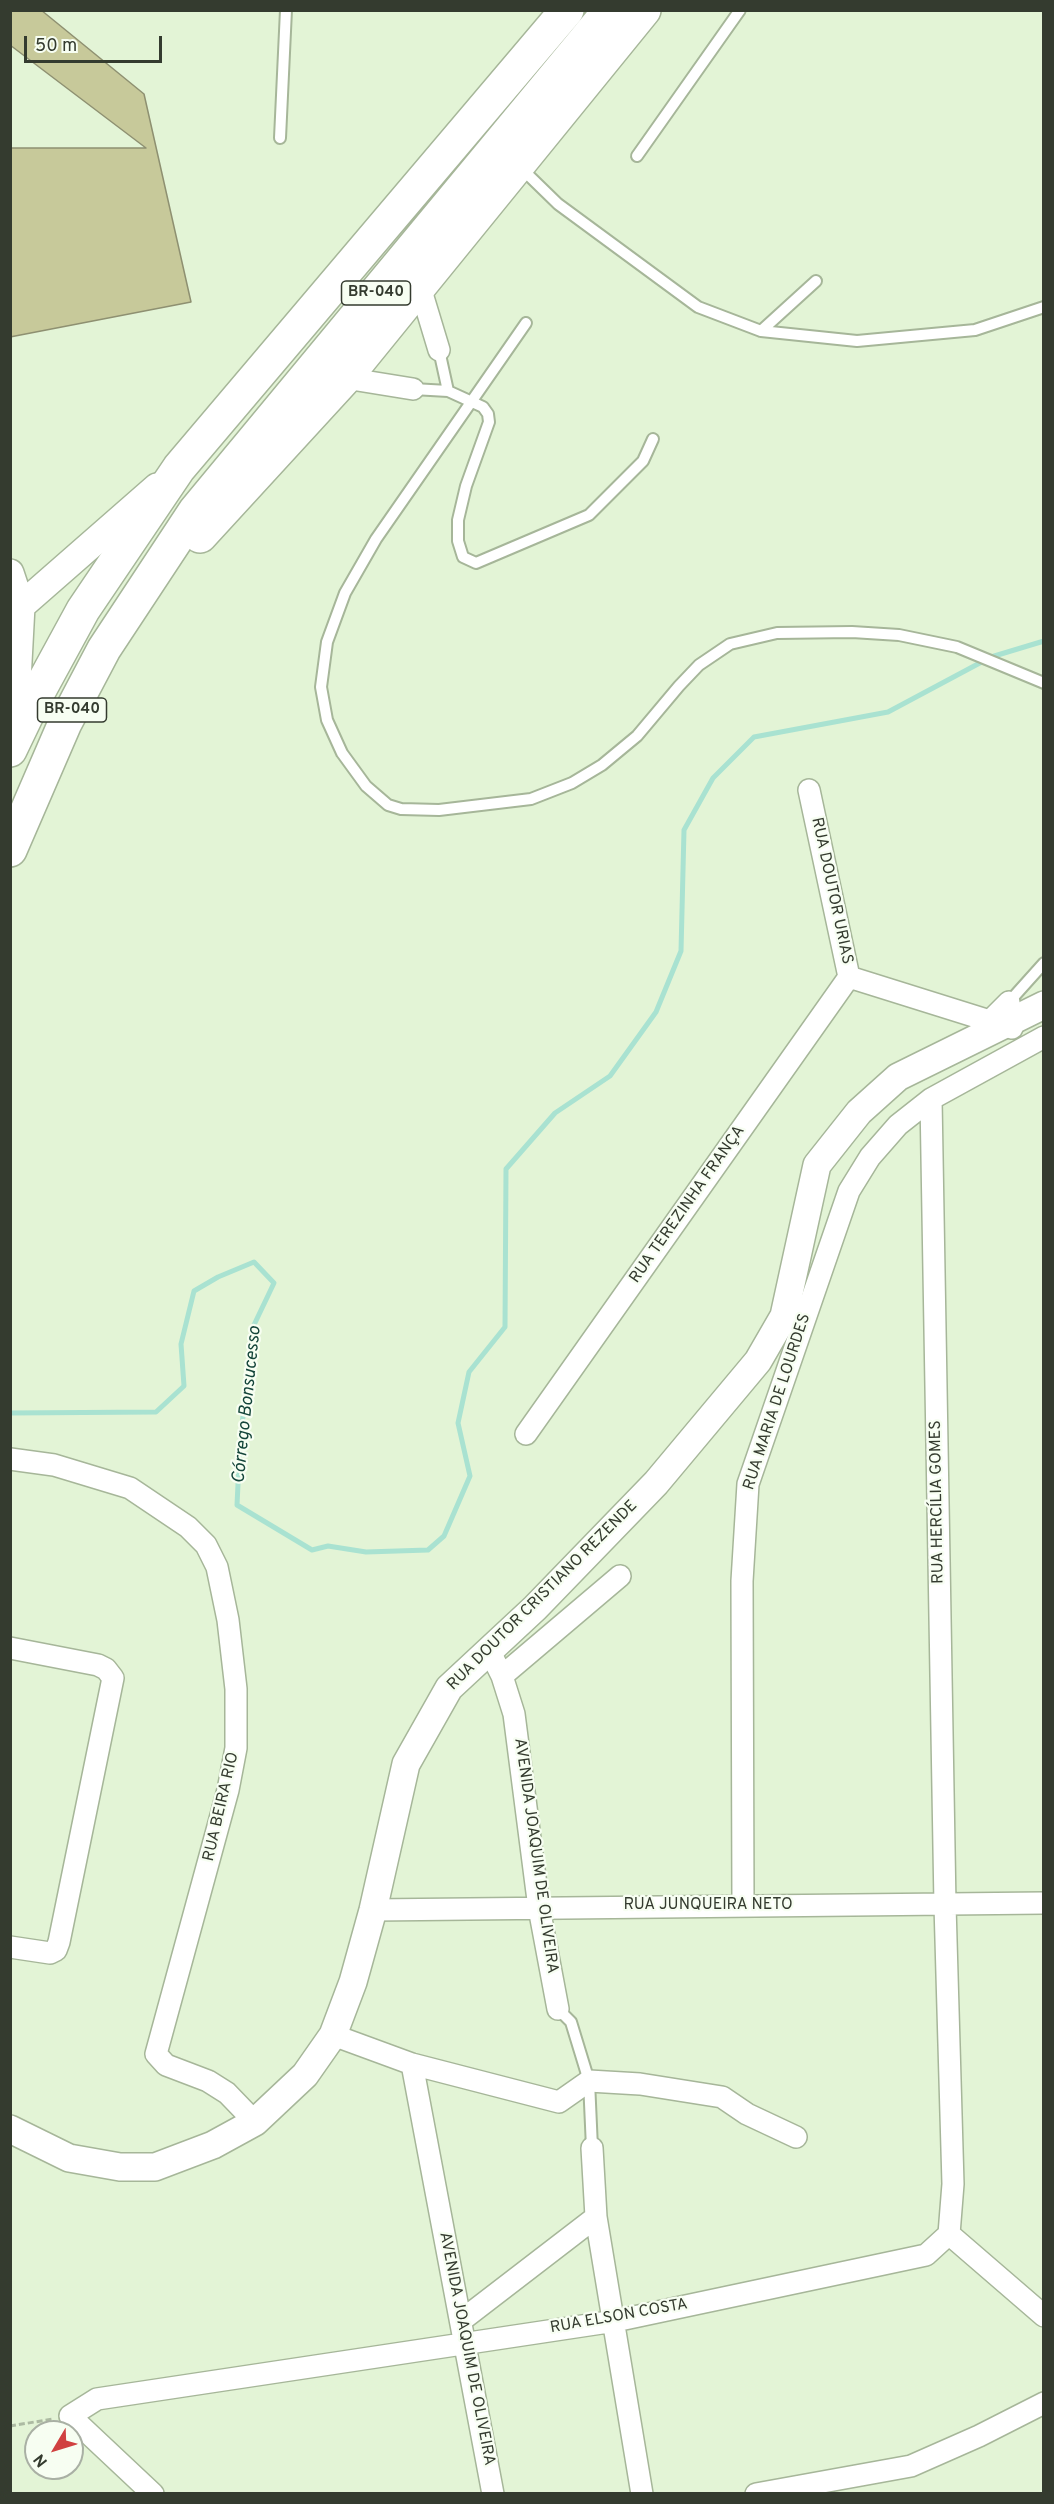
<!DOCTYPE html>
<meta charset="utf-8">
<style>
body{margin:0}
#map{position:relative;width:1054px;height:2504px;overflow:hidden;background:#e3f4d6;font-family:Overpass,sans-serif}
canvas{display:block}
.frame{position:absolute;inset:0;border:12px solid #343b2f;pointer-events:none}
.north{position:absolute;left:24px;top:2420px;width:60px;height:60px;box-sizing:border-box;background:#f7fef2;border:2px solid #a9b0a4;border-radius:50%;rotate:232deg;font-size:16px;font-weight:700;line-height:24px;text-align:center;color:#343b2f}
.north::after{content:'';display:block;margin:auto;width:21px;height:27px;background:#d04140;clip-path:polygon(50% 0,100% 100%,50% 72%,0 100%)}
.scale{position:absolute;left:24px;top:36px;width:138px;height:27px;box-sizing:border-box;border:3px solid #343b2f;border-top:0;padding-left:8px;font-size:18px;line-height:21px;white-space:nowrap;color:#343b2f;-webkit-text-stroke:4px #f7fef2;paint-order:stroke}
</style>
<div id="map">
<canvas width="1054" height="2504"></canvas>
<div class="frame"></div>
<div class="north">N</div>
<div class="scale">50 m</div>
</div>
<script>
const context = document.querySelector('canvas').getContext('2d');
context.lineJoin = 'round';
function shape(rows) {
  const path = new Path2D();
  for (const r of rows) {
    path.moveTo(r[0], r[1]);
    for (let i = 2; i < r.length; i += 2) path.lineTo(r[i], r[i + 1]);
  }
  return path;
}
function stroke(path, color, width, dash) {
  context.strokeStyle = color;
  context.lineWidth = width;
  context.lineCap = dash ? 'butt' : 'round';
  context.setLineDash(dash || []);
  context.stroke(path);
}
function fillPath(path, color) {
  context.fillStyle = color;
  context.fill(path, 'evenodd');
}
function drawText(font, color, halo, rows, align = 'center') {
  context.font = font + ' Overpass,sans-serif';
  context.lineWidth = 4.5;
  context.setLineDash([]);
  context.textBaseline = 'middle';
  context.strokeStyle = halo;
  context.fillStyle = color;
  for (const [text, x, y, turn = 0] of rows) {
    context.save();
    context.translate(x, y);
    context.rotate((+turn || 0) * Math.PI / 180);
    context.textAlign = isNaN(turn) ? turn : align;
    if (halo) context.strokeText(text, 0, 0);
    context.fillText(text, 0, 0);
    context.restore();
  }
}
stroke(shape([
 [10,1413,156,1412,184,1386,181,1344,194,1291,218,1277,254,1262,274,1283,253,1327,240,1443,237,1505,312,1550,328,1546,366,1552,428,1550,444,1536,470,1476,458,1423,469,1372,505,1327,506,1169,555,1113,610,1076,656,1012,681,951,684,830,713,778,754,737,888,712,991,657,1044,641]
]), '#a9e2d1', 5);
const building = shape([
 [10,10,41,10,144,94,191,302,10,337,10,148,146,148,10,45,10,10]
]);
fillPath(building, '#c7c99a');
stroke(building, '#8e9071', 1.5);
const service = shape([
 [280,138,286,10],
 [637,156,740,10],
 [520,167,558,204,698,307,761,331,857,341,975,330,1044,307],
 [526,323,376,539,345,593,327,642,321,687,327,720,342,753,366,786,388,805,401,809,439,810,531,799,572,783,602,765,637,736,679,686,699,665,730,644,777,633,852,632,899,635,957,647,1044,683],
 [761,331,816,281],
 [439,350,448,391],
 [413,389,448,391,483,407,488,414,489,422,466,486,458,520,458,541,463,557,476,563,589,515,643,461,653,439],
 [1009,1002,1044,963],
 [558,2009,571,2022,589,2081,592,2148]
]);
const minor = shape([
 [420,287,439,350],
 [345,378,413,389],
 [809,790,849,977],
 [849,977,1012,1028],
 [990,1021,1009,1002],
 [526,1434,849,977],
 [10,1459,54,1465,130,1488,188,1527,206,1545,217,1567,228,1620,236,1689,236,1748,228,1790,156,2054,166,2065,208,2081,227,2093,255,2122],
 [10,1648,98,1665,106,1669,113,1678,59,1942,56,1950,50,1953,10,1947],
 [489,1650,502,1676,514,1714,539,1908,558,2009],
 [502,1676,620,1576],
 [743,1906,742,1581,748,1484,849,1191,870,1157,898,1125,931,1099,1044,1037],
 [373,1910,1044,1903],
 [333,2035,412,2064,559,2102,589,2081,640,2084,722,2097,747,2114,796,2137],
 [412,2064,493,2494],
 [592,2148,596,2217,642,2494],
 [949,2234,1044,2316],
 [462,2320,596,2217],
 [153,2494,70,2416,97,2399,615,2321,926,2255,949,2234,953,2184,945,1905,931,1099],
 [756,2494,911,2466,979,2436,1044,2403]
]);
const tertiary = shape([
 [10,573,21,606],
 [14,737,21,606,157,487],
 [10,2129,69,2158,120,2167,155,2167,213,2145,255,2122,305,2075,333,2035,353,1982,373,1910,406,1764,449,1688,535,1608,656,1483,758,1361,784,1316,817,1165,859,1112,898,1077,1044,1005]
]);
const motorway = shape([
 [200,536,345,378,644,10],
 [10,750,34,700,83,610,179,468,567,10],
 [10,850,65,723,104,649,195,511,610,10]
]);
stroke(service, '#a6b699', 14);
stroke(minor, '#a6b699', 24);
stroke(tertiary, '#a6b699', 30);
stroke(motorway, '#a6b699', 36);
stroke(shape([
 [10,2426,53,2419]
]), '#acbaa2', 3, [6, 3]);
stroke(service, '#fff', 10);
stroke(minor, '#fff', 21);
stroke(tertiary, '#fff', 27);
stroke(motorway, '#fff', 33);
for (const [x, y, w] of [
 [376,293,69],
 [72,710,69]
]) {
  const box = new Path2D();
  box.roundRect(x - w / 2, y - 12, w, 24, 4.5);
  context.fillStyle = '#f7fef2';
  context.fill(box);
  stroke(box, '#343b2f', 1.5);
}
drawText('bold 15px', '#343b2f', null, [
 ["BR-040",376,293],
 ["BR-040",72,710]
]);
drawText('16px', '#343b2f', '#f7fef2', [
 ["RUA DOUTOR URIAS",831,891,78],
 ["RUA TEREZINHA FRANÇA",688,1205,-55],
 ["RUA MARIA DE LOURDES",778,1402,-72],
 ["RUA HERCÍLIA GOMES",938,1502,-91],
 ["RUA DOUTOR CRISTIANO REZENDE",543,1596,-45],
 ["RUA BEIRA RIO",222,1807,-77],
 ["AVENIDA JOAQUIM DE OLIVEIRA",535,1856,82],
 ["RUA JUNQUEIRA NETO",708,1906],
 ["RUA ELSON COSTA",619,2317,-10],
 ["AVENIDA JOAQUIM DE OLIVEIRA",466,2349,79]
]);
drawText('italic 18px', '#134439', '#f7fef2', [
 ["Córrego Bonsucesso",248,1405,-84]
]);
</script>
